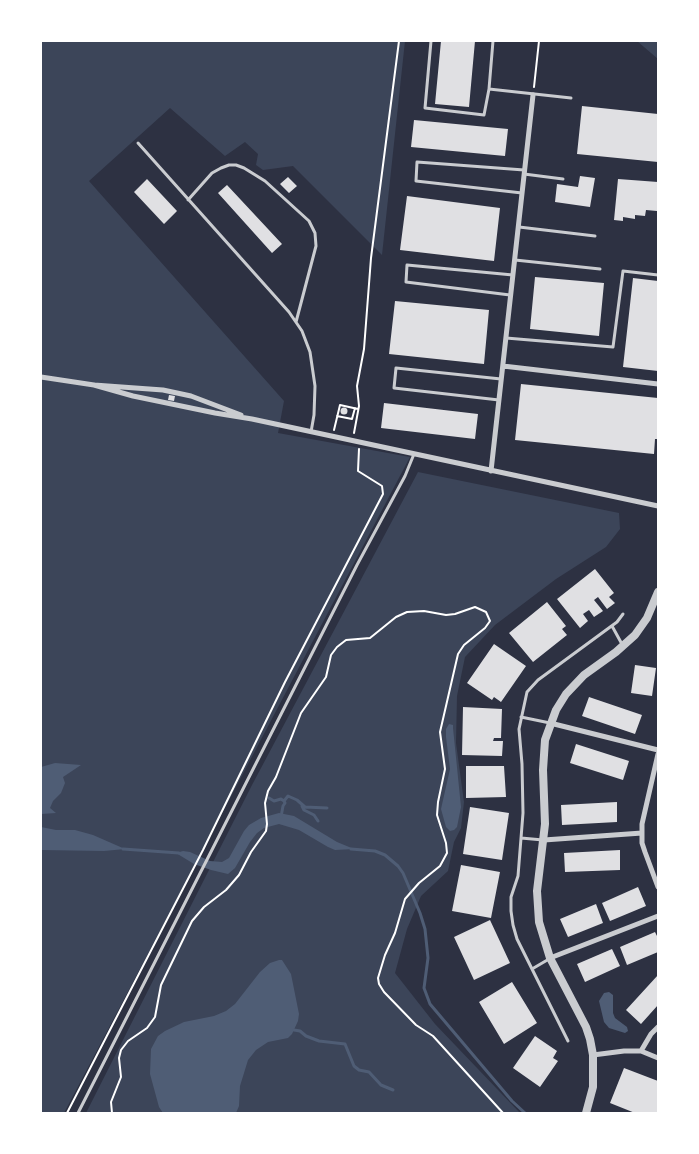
<!DOCTYPE html>
<style>
body{margin:0}
#map{position:relative;width:699px;height:1154px;overflow:hidden;background:#2d3142;font-family:"Asap Condensed",sans-serif}
canvas{display:block}
.frame{position:absolute;inset:0;border:42px solid #fff;pointer-events:none}
</style>
<div id="map">
<canvas width="699" height="1154"></canvas>
<div class="frame"></div>
</div>
<script>
const context = document.querySelector('canvas').getContext('2d');
context.lineJoin = 'round';
function fillPath(path, color) {
  context.fillStyle = color;
  context.fill(path, 'evenodd');
}
function shape(rows) {
  const path = new Path2D();
  for (const r of rows) {
    if (r.length === 3) {
      path.moveTo(r[0] + r[2], r[1]);
      path.arc(r[0], r[1], r[2], 0, 2 * Math.PI);
      continue;
    }
    path.moveTo(r[0], r[1]);
    for (let i = 2; i < r.length; i += 2) path.lineTo(r[i], r[i + 1]);
  }
  return path;
}
function stroke(path, color, width, dash) {
  context.strokeStyle = color;
  context.lineWidth = width;
  context.lineCap = dash ? 'butt' : 'round';
  context.setLineDash(dash || []);
  context.stroke(path);
}
fillPath(shape([
 [41,41,405,41,382,255,293,166,263,170,256,165,258,154,245,142,225,156,170,108,89,181,284,401,278,433,410,457,64,1113,41,1113],
 [637,41,658,41,658,59],
 [418,472,619,513,620,529,606,547,556,579,495,625,465,657,457,696,456,743,464,802,461,828,454,842,448,871,421,896,407,929,395,973,435,1024,520,1113,86,1113,252,785]
]), '#3c4559');
fillPath(shape([
 [449,724,453,725,453,728,461,807,457,827,454,830,450,831,446,827,441,809,450,769,446,737,446,729],
 [55,763,81,765,63,777,65,783,61,793,53,801,50,808,56,813,41,814,41,767],
 [279,813,294,816,337,842,354,849,335,850,328,847,299,830,279,824,264,828,257,833,250,842,235,868,228,874,211,870,194,864,176,853,183,851,190,852,210,861,222,862,229,858,244,831,249,825,261,818],
 [41,827,56,830,75,830,93,835,125,849,104,851,41,850],
 [279,960,282,960,291,974,299,1014,298,1021,292,1034,288,1038,268,1042,256,1050,248,1060,240,1086,239,1106,236,1113,163,1113,159,1107,150,1074,151,1049,158,1036,165,1031,184,1022,214,1016,226,1011,235,1004,260,972,270,963],
 [609,992,613,995,613,1013,615,1018,627,1027,628,1031,625,1033,609,1028,604,1022,599,1001,604,993]
]), '#4f5d75');
stroke(shape([
 [269,798,274,801,281,799,284,801],
 [302,806,304,810,314,815,318,821],
 [281,817,283,806,285,803,284,801,288,796,297,800,305,807,327,808],
 [123,849,179,853],
 [351,849,375,851,385,855,398,866,403,873,420,913,425,929,428,958,424,988,430,1004,512,1101,525,1113],
 [294,1030,300,1031,306,1036,319,1041,345,1044,354,1066,359,1070,369,1072,381,1085,393,1090]
]), '#4f5d75', 3);
fillPath(shape([
 [441,41,475,41,469,107,435,104],
 [582,106,658,114,658,162,577,154],
 [414,120,508,129,505,156,411,147],
 [580,176,595,178,590,207,555,202,557,184,578,187],
 [288,177,297,186,289,193,280,184],
 [147,179,177,211,164,224,134,192],
 [618,179,658,182,657,211,646,210,645,216,635,215,635,219,623,217,623,221,614,220],
 [227,185,282,244,272,253,218,193],
 [407,196,500,208,494,261,400,250],
 [535,277,604,283,599,336,530,329],
 [633,278,658,281,658,371,623,367],
 [395,301,489,310,484,364,389,354],
 [521,384,658,398,658,439,655,439,654,454,515,440],
 [169,395,175,396,174,401,168,400],
 [384,403,478,414,475,439,381,428],
 [344,411,3.5],
 [595,569,614,593,609,597,615,603,607,609,598,597,594,600,603,611,594,617,589,610,583,614,588,621,580,628,557,599],
 [547,602,566,626,562,629,567,635,533,662,509,633],
 [494,644,526,666,501,702,494,697,492,700,467,683],
 [635,665,656,668,652,696,631,693],
 [589,697,642,715,635,734,582,716],
 [463,707,502,709,501,738,494,738,493,741,503,741,502,756,462,755],
 [576,744,629,761,623,780,570,763],
 [466,766,504,766,506,797,466,798],
 [617,802,617,822,562,825,561,805],
 [470,807,509,813,502,860,463,854],
 [620,850,620,870,565,872,564,853],
 [461,865,500,872,491,918,452,911],
 [638,887,646,906,610,921,602,903],
 [596,904,603,923,568,937,560,919],
 [490,920,510,963,474,980,454,937],
 [655,932,658,938,658,952,627,965,620,947],
 [612,949,620,966,585,982,577,964],
 [658,975,658,1005,641,1024,626,1010],
 [512,982,537,1023,504,1044,479,1002],
 [535,1036,557,1051,553,1058,558,1061,540,1087,513,1068],
 [624,1068,658,1081,658,1113,635,1113,610,1103]
]), '#e0e0e3');
stroke(shape([
 [534,87,539,41],
 [337,416,352,419,355,408],
 [334,430,340,405,358,409],
 [354,433,359,406,357,386,364,349,371,258,399,41],
 [67,1113,203,850,285,682,383,494,382,486,358,471,359,449],
 [112,1113,111,1102,121,1077,119,1058,121,1050,128,1041,147,1028,155,1017,161,985,192,921,204,907,226,890,239,875,251,852,266,831,267,824,265,803,268,791,276,777,301,713,326,677,331,655,337,647,346,640,370,638,396,617,407,612,424,611,446,615,455,614,475,607,486,612,490,621,485,628,464,645,458,654,440,732,445,769,438,802,437,815,446,843,447,853,440,866,419,883,405,899,395,933,385,955,378,978,379,984,384,992,416,1025,433,1036,503,1113]
]), '#fff', 2);
stroke(shape([
 [431,41,425,108,484,115,489,89,493,41],
 [489,89,571,98],
 [138,143,289,312,302,331,310,352,315,386,314,415,311,432],
 [524,174,563,179],
 [522,193,416,181,417,162,524,170],
 [188,200,212,173,221,168,229,165,236,165,244,168,265,181,309,221,315,233,316,246,296,322],
 [519,227,595,236],
 [515,260,600,269],
 [510,295,406,282,407,265,513,275],
 [506,338,613,347,623,271,658,275],
 [499,400,394,388,396,368,501,379],
 [612,626,623,646],
 [521,717,550,723],
 [521,838,543,840],
 [532,969,549,959],
 [568,1041,517,939,513,925,511,911,511,897,518,876,523,813,522,764,519,729,527,692,538,680,617,622,623,614],
 [78,1113,357,565,405,476,414,454]
]), '#caccd0', 3);
stroke(shape([
 [503,366,658,384],
 [41,377,94,385,163,390,191,396,241,415],
 [94,385,133,396,215,413,252,419,658,506],
 [491,471,533,95],
 [550,723,658,750],
 [658,754,642,824,642,843,645,852,658,887],
 [544,840,642,833],
 [550,958,658,916],
 [641,1051,651,1034,658,1027],
 [593,1055,624,1051,641,1051,658,1058]
]), '#caccd0', 5);
stroke(shape([
 [586,1113,593,1087,593,1055,590,1039,586,1027,550,958,539,922,537,891,545,824,543,770,545,740,556,710,566,694,584,675,616,652,635,635,647,618,658,592]
]), '#caccd0', 8);
</script>
